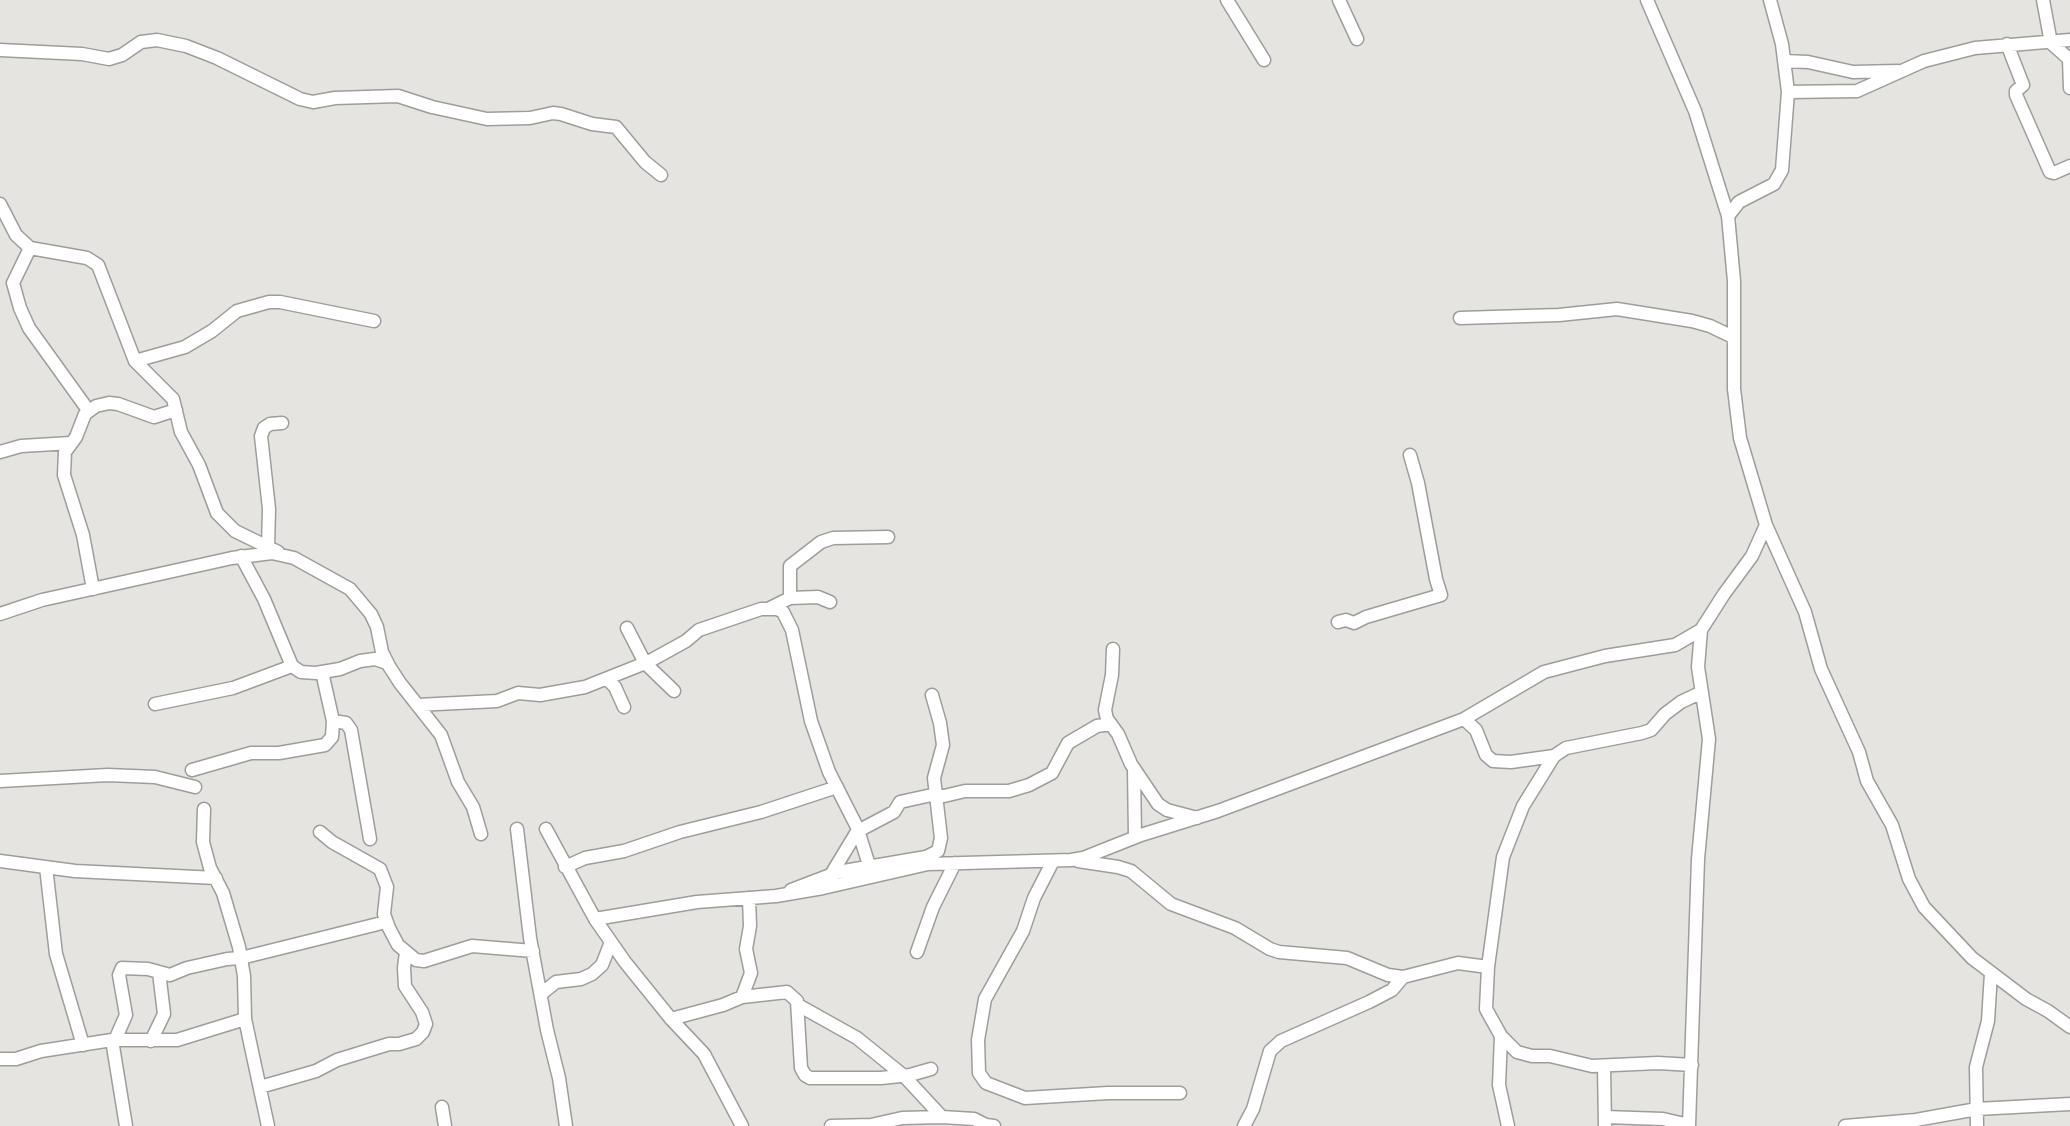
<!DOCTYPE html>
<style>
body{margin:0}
canvas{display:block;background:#e5e4e1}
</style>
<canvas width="2070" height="1126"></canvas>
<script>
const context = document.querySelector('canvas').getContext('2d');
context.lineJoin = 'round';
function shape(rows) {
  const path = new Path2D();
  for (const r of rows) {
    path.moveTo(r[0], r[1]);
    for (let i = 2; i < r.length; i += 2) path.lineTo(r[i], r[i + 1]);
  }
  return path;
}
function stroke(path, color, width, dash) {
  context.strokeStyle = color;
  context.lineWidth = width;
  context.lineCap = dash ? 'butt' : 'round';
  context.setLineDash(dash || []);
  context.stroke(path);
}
const minor = shape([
 [1227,0,1264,60],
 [1339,0,1357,39],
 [1647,0,1695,111,1728,216,1734,281,1734,389,1740,438,1766,525,1805,612,1821,669,1859,752,1867,781,1892,825,1909,879,1924,907,1972,958,2026,999,2048,1011,2070,1027],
 [2043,0,2051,43,2069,59,2070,88],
 [2007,44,2023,85,2016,91,2016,95,2050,172,2054,173,2070,166],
 [0,50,82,54,109,59,122,55,141,42,157,40,186,46,217,58,300,99,313,102,335,98,398,96,432,107,487,119,530,118,553,113,561,114,592,124,616,127,645,162,661,175],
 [1784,61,1808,62,1853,72,1898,71],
 [1788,92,1857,91,1924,61,1975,48,2070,40],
 [0,204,16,235,30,248,87,258,98,265,135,361,173,399,181,432,199,465,217,513,235,531,278,552],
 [1728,216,1739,202,1774,184,1782,170,1788,92,1782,44,1770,0],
 [30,248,13,283,20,308,29,328,88,410],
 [1460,318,1559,315,1617,309,1692,321,1710,326,1733,337],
 [135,361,185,347,212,331,237,311,269,302,280,302,374,321],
 [0,452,21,446,71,443],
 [268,547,269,509,261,436,264,428,270,424,282,423],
 [241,556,264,599,292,666,301,672,316,673,340,669,360,661,375,659,387,663],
 [93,589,83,535,64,475,65,452,76,437,85,414,96,406,109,403,118,404,154,417,176,410],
 [790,598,818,597,830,602],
 [768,609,790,598,790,566,821,542,833,538,888,537],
 [0,614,42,600,232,558,272,553,294,558,350,589,371,614,377,627,382,652,389,666,400,683,441,735,458,782,473,807,481,834],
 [1338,622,1346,620,1354,623,1366,617,1441,595,1436,579,1418,483,1410,455],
 [627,628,645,663,674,691],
 [1113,649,1112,675,1105,710,1107,719,1118,734,1131,764,1158,804,1167,810,1197,818],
 [607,679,615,687,624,707],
 [155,704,233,688,292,666],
 [417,705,497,701,518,693,540,695,585,687,648,662,686,641,699,630,761,609,777,609,783,612,792,630,811,721,829,772,857,827,869,865],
 [1464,719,1476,730,1486,755,1493,761,1511,762,1554,756],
 [333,721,346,723,351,730,370,839],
 [1134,769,1135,837],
 [192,770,251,753,279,753,325,745,332,737,333,721,322,672],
 [0,781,108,775,155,777,195,787],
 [936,796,944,796,965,791,1009,791,1029,785,1052,773,1068,743,1097,726,1111,724],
 [204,809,203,842,210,868,223,893,239,947,244,976,245,1019,268,1126],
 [517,829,530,938,547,1030,559,1078,566,1126],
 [546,829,595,919,625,962,671,1019,704,1054,742,1126],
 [858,831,894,812,900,802,936,794],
 [320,832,332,842,380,869,387,887,384,914,389,928,398,945,416,960,424,961,472,946,533,951],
 [0,861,75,871,216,878],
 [1053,861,1034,898,1023,931,985,999,978,1040,979,1073,986,1083,1025,1098,1108,1093,1180,1093],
 [1078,861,1118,867,1131,871,1171,904,1235,928,1270,949,1279,952,1347,958,1388,975,1403,977],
 [46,867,56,954,83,1045],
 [565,867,585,858,624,851,680,832,761,812,837,787],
 [832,873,858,830],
 [791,890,838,872,926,857,938,851,941,838,934,778,943,745,940,723,932,695],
 [595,919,697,902,776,896,823,888,928,864,1071,860,1083,858,1141,835,1218,811,1464,719,1544,672,1605,656,1675,645,1701,630,1724,594,1752,556,1766,525],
 [917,952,933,907,955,863],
 [1488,967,1486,1009,1501,1036,1517,1052,1532,1056,1550,1056,1592,1066,1658,1063,1692,1065],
 [541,994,556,982,581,979,592,974,602,965,611,942],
 [742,997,751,973,746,949,750,926,749,898],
 [798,1005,857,1038,904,1076,942,1117],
 [671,1019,723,1005,742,997,787,992,797,1001,801,1068,805,1075,810,1078,881,1078,910,1075,931,1069],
 [1501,1036,1499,1085,1508,1126],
 [112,1040,126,1126],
 [115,1040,126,1015,119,975,122,968,148,969,170,975,187,968,227,959,241,958,386,922],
 [151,1041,164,1014,159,972],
 [0,1059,16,1059,41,1051,112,1040,177,1040,245,1019],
 [1604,1066,1605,1126],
 [260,1087,316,1071,337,1060,389,1044,399,1044,416,1039,423,1032,426,1024,422,1012,405,986,404,968,406,952],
 [442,1107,445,1126],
 [1605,1117,1663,1119,1689,1125],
 [831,1126,871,1125,902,1118,942,1117,974,1119,986,1125,994,1126],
 [1244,1126,1253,1109,1270,1051,1281,1041,1369,1002,1392,990,1403,977,1458,963,1488,967,1503,857,1523,806,1554,756,1566,748,1642,733,1651,730,1665,714,1681,702,1702,692],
 [1689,1126,1698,859,1709,739,1698,667,1701,630],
 [1845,1126,1916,1120,1977,1109,2070,1104],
 [1977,1126,1976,1067,1988,1021,1991,973]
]);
stroke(minor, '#9f9d9a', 15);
stroke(minor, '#fff', 12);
</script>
